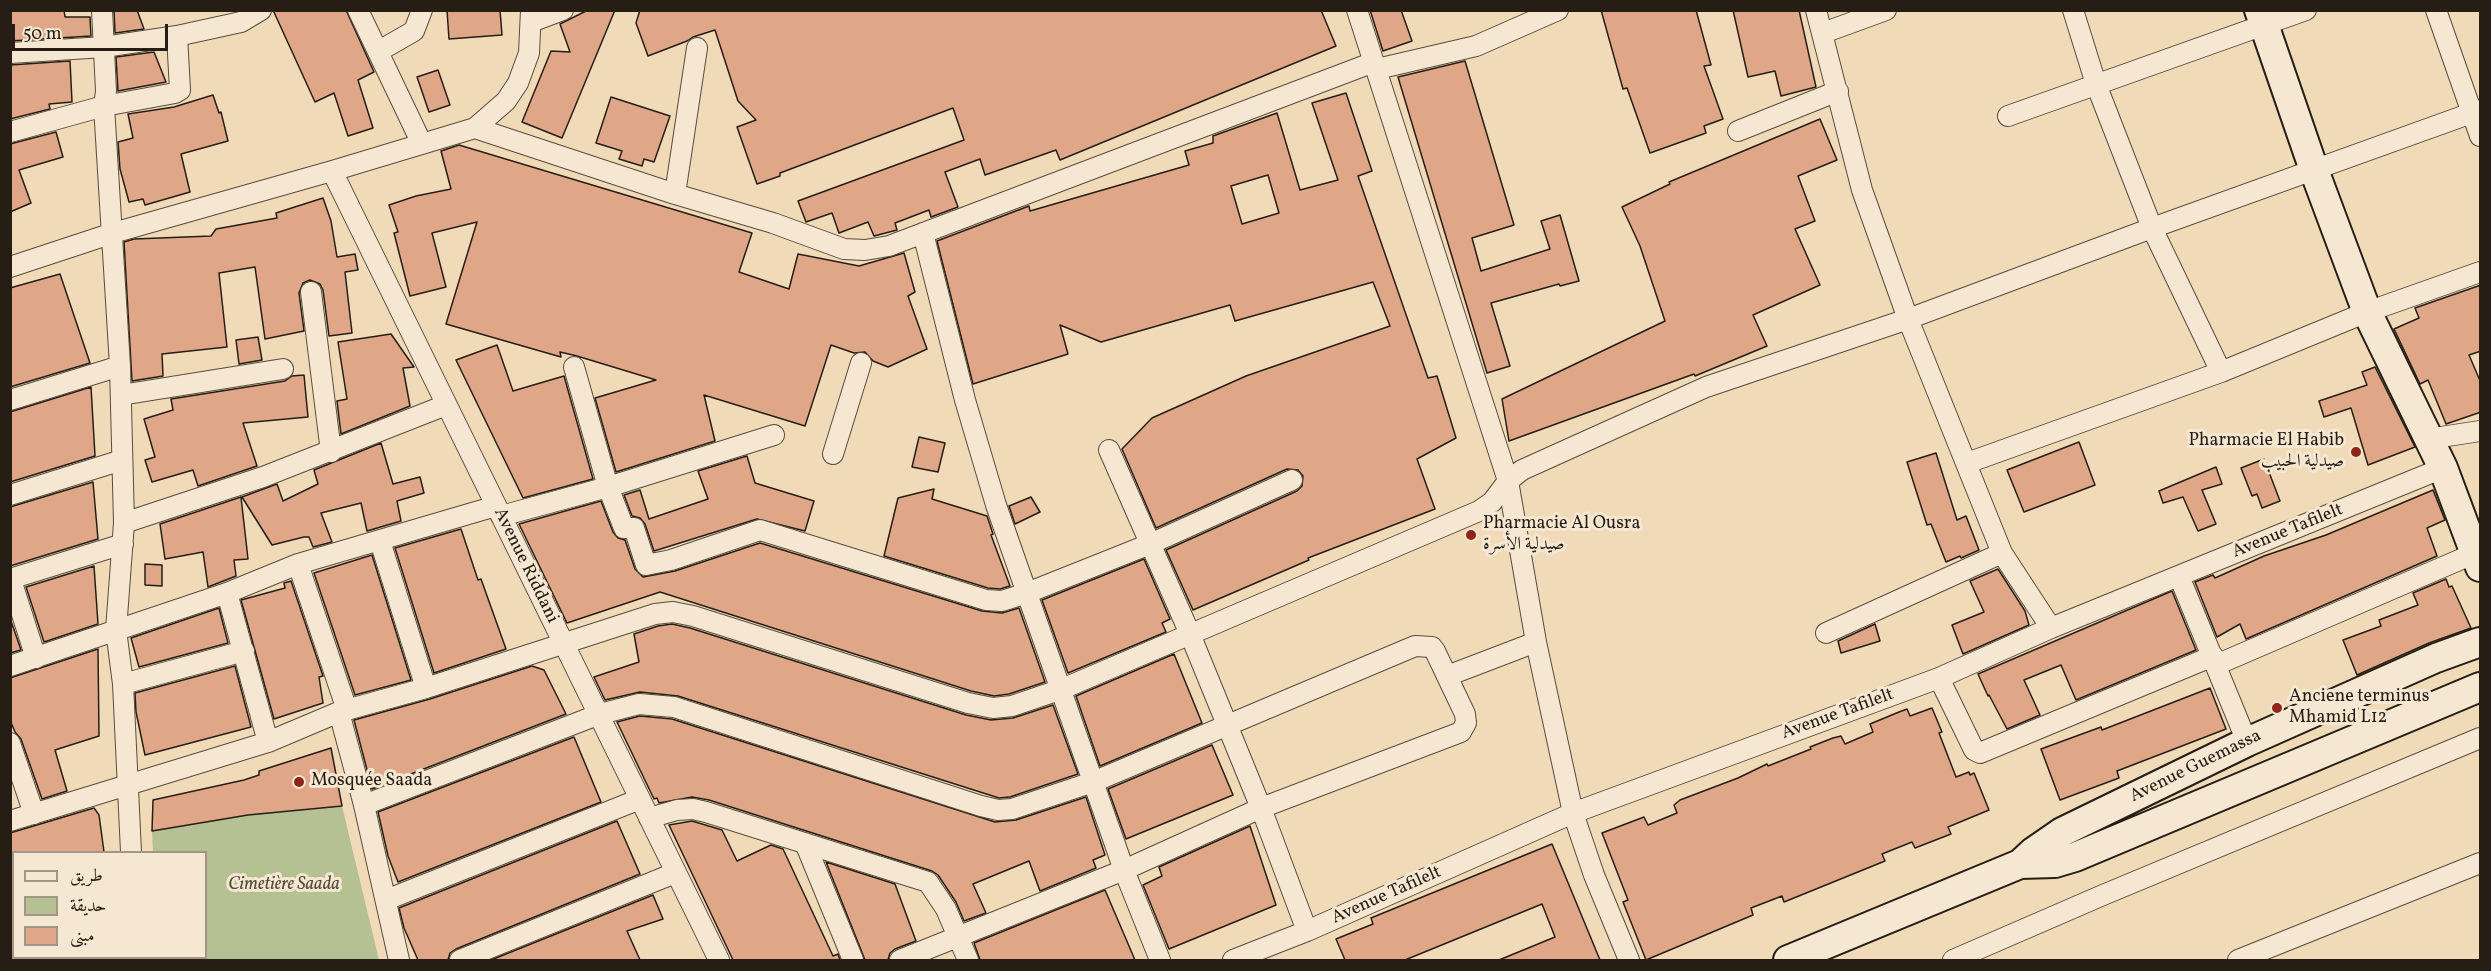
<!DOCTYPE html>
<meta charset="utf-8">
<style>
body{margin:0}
#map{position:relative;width:2491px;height:971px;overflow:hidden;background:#f0dab8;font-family:Vollkorn,Amiri,serif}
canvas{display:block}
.frame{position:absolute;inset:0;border:12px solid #261e15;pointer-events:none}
.legend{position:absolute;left:12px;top:851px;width:195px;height:108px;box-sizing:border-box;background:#f5e7d1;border:2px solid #a29786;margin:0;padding:8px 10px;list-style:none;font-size:18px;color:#261e15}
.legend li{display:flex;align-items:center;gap:12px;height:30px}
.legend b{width:30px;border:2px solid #a29786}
.scale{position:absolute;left:12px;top:24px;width:156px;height:27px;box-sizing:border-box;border:3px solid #261e15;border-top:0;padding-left:8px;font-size:18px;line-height:21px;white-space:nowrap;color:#261e15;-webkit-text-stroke:4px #f5e7d1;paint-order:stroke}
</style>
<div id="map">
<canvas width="2491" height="971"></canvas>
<div class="frame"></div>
<ul class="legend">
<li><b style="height:8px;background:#f5e7d1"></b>طريق</li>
<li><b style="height:16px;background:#b5c193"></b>حديقة</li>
<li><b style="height:16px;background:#dfa787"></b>مبنى</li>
</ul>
<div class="scale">50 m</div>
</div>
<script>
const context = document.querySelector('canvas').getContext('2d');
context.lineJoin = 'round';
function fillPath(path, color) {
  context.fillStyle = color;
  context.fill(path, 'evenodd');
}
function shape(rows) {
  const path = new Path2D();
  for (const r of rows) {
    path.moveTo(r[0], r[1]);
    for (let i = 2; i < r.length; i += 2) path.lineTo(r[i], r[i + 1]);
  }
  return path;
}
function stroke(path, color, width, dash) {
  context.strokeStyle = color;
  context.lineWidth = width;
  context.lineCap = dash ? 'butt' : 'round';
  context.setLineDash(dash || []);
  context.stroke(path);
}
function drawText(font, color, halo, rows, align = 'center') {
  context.font = font + ' Vollkorn,Amiri,serif';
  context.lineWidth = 6;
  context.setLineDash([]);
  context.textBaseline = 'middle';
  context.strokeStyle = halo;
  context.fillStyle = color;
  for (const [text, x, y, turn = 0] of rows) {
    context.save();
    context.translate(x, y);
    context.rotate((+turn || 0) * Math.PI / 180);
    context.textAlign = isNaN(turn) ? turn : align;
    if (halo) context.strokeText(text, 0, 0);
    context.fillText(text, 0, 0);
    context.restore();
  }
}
fillPath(shape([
 [342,806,379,960,158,960,158,958,206,958,206,852,153,852,152,831,248,815]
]), '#b5c193');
const building = shape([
 [10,10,64,10,65,17,90,17,91,36,10,41,10,10],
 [114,10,137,10,144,29,115,33,114,10],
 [273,10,346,10,374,72,358,80,373,128,348,136,334,93,315,102,273,10],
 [447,10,500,10,502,35,449,39,447,10],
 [588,10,615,10,562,138,522,122,551,51,570,52,560,24,588,10],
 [640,10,1321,10,1336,46,1060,160,1056,150,985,175,980,159,945,172,958,207,931,217,929,210,895,223,897,230,874,236,868,222,839,233,832,213,806,222,798,201,964,140,953,108,780,173,780,176,757,184,737,127,756,120,738,101,715,30,693,37,687,41,648,56,636,23,640,10],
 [1370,10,1401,10,1412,41,1383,51,1370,10],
 [1601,10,1696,10,1711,65,1704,66,1723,119,1704,126,1706,133,1650,153,1627,88,1623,89,1601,10],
 [1733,10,1799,10,1816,87,1781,96,1775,71,1748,77,1733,10],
 [154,52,166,82,118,91,116,57,154,52],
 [70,61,72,102,49,104,50,109,10,119,10,65,70,61],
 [1465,61,1514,225,1472,238,1481,271,1550,249,1541,221,1560,215,1579,281,1560,286,1559,284,1491,303,1510,366,1487,373,1398,77,1465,61],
 [438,70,450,105,429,112,417,77,438,70],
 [1346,93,1372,171,1358,176,1428,378,1437,376,1456,438,1417,459,1435,509,1308,558,1309,560,1193,610,1166,550,1297,491,1302,486,1303,476,1298,470,1287,469,1156,528,1122,449,1152,418,1246,376,1390,326,1373,282,1235,321,1230,305,1101,342,1060,325,1068,354,973,384,937,241,1029,206,1030,211,1189,165,1185,151,1213,143,1213,136,1277,113,1300,190,1338,180,1312,103,1346,93],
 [1268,175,1279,213,1242,224,1231,186,1268,175],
 [213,95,219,113,221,112,228,141,181,154,190,192,145,205,143,199,129,202,120,169,118,142,133,138,128,114,174,107,213,95],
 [611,97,670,116,654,162,644,159,642,166,619,159,622,151,596,143,611,97],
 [1820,119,1837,160,1798,176,1815,221,1795,229,1820,285,1753,315,1767,346,1695,376,1694,374,1509,441,1502,399,1665,321,1640,246,1622,207,1670,184,1669,182,1820,119],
 [56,132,63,157,19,170,31,203,10,212,10,144,56,132],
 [459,145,752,233,739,272,789,289,798,254,859,266,904,253,915,292,908,296,927,349,888,367,873,361,865,352,854,353,831,345,805,426,704,395,715,441,616,472,595,398,656,380,577,356,560,352,561,357,446,324,477,222,432,233,446,287,410,296,394,233,398,232,389,205,416,196,451,189,441,151,459,145],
 [323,198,331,221,337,257,355,254,358,270,345,272,352,333,329,336,323,290,320,284,310,280,303,283,299,293,304,331,265,339,255,267,219,273,227,347,162,354,163,376,132,381,124,242,134,239,211,236,216,229,277,218,276,213,323,198],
 [60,274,90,363,10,387,10,288,60,274],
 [2481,285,2481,351,2469,355,2481,383,2481,412,2446,424,2428,380,2420,384,2394,329,2419,318,2415,308,2481,285],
 [391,334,414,367,403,368,410,406,341,434,337,401,347,399,338,342,391,334],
 [258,337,262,360,239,364,236,340,258,337],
 [497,345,513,391,564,376,593,479,523,498,456,360,497,345],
 [2375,367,2415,447,2368,465,2351,408,2324,417,2319,401,2367,385,2362,372,2375,367],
 [304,375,308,417,243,423,257,466,198,486,193,470,152,482,145,460,155,457,144,419,173,410,171,399,285,381,292,376,304,375],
 [91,387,95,456,10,482,10,412,91,387],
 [919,437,945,443,938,472,912,467,919,437],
 [2079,442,2095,485,2024,512,2007,470,2079,442],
 [381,443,393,484,420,477,424,493,397,501,401,521,367,531,361,503,321,513,332,542,313,547,309,537,304,537,272,545,242,497,277,484,283,501,318,484,314,470,381,443],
 [1936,453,1957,520,1966,516,1979,550,1961,558,1960,556,1946,562,1931,524,1927,525,1907,462,1936,453],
 [747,456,755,483,814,501,805,531,757,519,654,551,645,524,640,518,632,516,624,495,640,490,649,519,708,499,698,471,747,456],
 [2264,459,2280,501,2262,508,2257,494,2252,496,2241,468,2264,459],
 [2216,467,2222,484,2202,490,2216,524,2198,531,2183,497,2163,503,2159,491,2216,467],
 [93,482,98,539,10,566,10,507,93,482],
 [934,489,932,499,987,516,993,534,991,535,1010,586,1000,589,988,588,884,556,898,498,934,489],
 [2433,490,2445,520,2427,528,2437,556,2246,639,2240,624,2217,637,2195,582,2213,575,2215,578,2264,556,2326,535,2433,490],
 [241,497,248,559,234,560,236,576,208,587,203,552,165,559,160,524,241,497],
 [1031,497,1040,512,1015,524,1009,506,1031,497],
 [601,501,613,532,618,538,625,540,635,569,643,577,675,571,760,543,982,611,1002,613,1019,608,1045,682,1009,694,994,696,971,691,660,592,567,623,519,524,601,501],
 [461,529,478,580,481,579,506,649,434,673,395,548,461,529],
 [372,555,411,680,355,695,314,573,372,555],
 [1144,559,1170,619,1162,623,1166,632,1068,673,1042,600,1144,559],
 [145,564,162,565,162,586,145,585,145,564],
 [94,566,98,624,44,642,26,587,94,566],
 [1998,569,2025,611,2029,625,1963,654,1952,625,1984,612,1970,581,1998,569],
 [2446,579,2449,587,2452,586,2471,628,2429,643,2357,675,2343,640,2381,626,2379,620,2418,605,2413,593,2446,579],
 [291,581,323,676,319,677,323,703,274,719,241,600,285,588,284,583,291,581],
 [2172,591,2196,650,2076,700,2061,665,2024,680,2040,715,2007,729,1989,695,1988,696,1978,674,2172,591],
 [219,608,228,643,139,667,131,638,219,608],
 [10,618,21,650,10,653,10,618],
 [672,624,690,628,966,715,991,720,1013,718,1053,705,1078,774,1010,797,999,798,678,696,640,692,605,700,594,677,639,662,634,634,658,626,672,624],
 [1875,624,1880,641,1841,653,1838,641,1875,624],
 [98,649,99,736,55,750,67,791,42,799,21,739,15,732,10,720,10,678,98,649],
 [1174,654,1202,723,1100,766,1076,696,1174,654],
 [235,666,251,727,145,755,136,712,135,693,235,666],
 [532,666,544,670,566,714,372,789,354,720,430,699,532,666],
 [2210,688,2226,729,2117,771,2119,778,2060,800,2041,749,2101,727,2102,730,2210,688],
 [1932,708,1942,732,1939,733,1956,777,1969,772,1970,775,1974,773,1989,810,1948,827,1951,834,1915,848,1912,842,1882,854,1885,861,1784,902,1782,896,1751,908,1753,915,1646,960,1623,902,1628,900,1602,833,1644,817,1648,825,1677,813,1674,805,1680,800,1738,778,1767,764,1768,766,1811,749,1810,747,1833,738,1841,736,1845,744,1873,732,1870,724,1899,712,1907,709,1910,716,1932,708],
 [640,716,672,719,995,822,1016,820,1086,797,1105,855,1093,860,1096,868,1040,891,1029,861,973,884,986,913,964,921,956,902,938,875,932,871,709,800,692,797,659,803,657,798,654,799,617,722,640,716],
 [574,737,601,802,398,882,388,856,378,812,574,737],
 [1212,745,1233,795,1126,839,1108,789,1212,745],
 [331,748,342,806,248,815,152,831,153,800,244,780,259,775,259,771,331,748],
 [94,808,99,815,104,852,10,852,10,833,94,808],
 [617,821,640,874,456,949,450,953,448,960,418,960,404,928,399,908,617,821],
 [692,821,722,830,737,861,771,845,783,849,833,956,838,954,840,960,733,960,669,825,692,821],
 [1250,826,1276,905,1169,949,1143,885,1162,876,1159,867,1250,826],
 [1552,844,1600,960,1499,960,1555,937,1542,904,1405,960,1345,960,1336,939,1373,924,1371,918,1552,844],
 [826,862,895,884,916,941,895,949,890,953,888,960,865,960,826,862],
 [1105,890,1135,960,980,960,974,943,1105,890],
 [653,895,663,919,627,931,640,960,491,960,653,895]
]);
fillPath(building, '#dfa787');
stroke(building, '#261e15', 1.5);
const street = shape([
 [102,10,106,91,104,106,120,366,124,523,116,630,123,684,131,852],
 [358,10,422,144],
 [1357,10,1508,481,1536,642,1573,813,1594,875,1629,960],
 [1816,10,1862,190,1908,319,2002,553,2051,628],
 [2073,10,2096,84,2152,228,2221,372],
 [2436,10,2480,136],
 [531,22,563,10],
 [1823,33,1886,10],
 [379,51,414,31,422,10],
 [10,53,104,47,177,36,241,22,261,10],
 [1377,69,1476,46,1558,10],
 [2008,116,2306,10],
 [475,128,675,194,773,223,844,249,865,250,889,246,1374,62],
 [1738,131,1838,91],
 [10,132,104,106,175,93,180,90,177,36],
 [332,171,719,960],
 [675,194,697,48],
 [923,233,965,400,996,505,1124,870,1160,960],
 [10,267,113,233,332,171,475,128,506,101,518,83,529,53,531,10],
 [311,292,331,452],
 [574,367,608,487,624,528,634,528,646,565,671,560,760,530,986,600,1002,601,1027,593,1150,544,1292,480],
 [121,395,283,369],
 [10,400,120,366],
 [2428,439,2480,431],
 [1109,450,1190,634,1261,808,1307,931],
 [833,454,861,363],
 [1967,463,2221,372,2367,312,2480,272],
 [10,495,122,460],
 [501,516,608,487,774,435],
 [124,523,263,477,446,405],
 [380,541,426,688],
 [298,564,347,710],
 [2179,576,2247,742],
 [10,579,123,544],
 [10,583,12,583,36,658],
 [227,593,268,742],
 [1826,633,2002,553],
 [2216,665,2480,551],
 [10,666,227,593,298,564,496,506],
 [1447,676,1536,642],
 [1939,678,1974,750,1980,753,2213,656],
 [123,684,244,651],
 [339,712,364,805,399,960],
 [10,743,34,814],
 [364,805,600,714,639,704,674,707,981,806,998,810,1012,809,1093,782,1415,646,1432,647,1435,651,1465,714,1466,723,1461,732,1261,808,1124,870,900,960],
 [649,818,677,810,693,809,706,812,928,882,946,909,968,960],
 [10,821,268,742,339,712,426,688,655,614,673,612,693,616,968,703,993,708,1012,706,1062,689,1479,511,1492,502,1508,481,1522,470,1706,387,1908,319,2152,228,2480,110],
 [805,843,853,960],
 [386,900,640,799],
 [10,909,14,908],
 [135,958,135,960],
 [460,960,675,873],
 [1233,960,1307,931,1573,813,1939,678,2051,628,2443,468],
 [1953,960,2103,895,2480,738],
 [2238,960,2480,863]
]);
const secondary = shape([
 [2259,10,2314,170,2367,312,2443,468,2480,567],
 [2020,864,2033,852,2062,832,2247,742,2436,658,2480,642],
 [1788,960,2020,864,2055,863,2075,857,2480,687]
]);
stroke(street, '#584d3e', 22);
stroke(secondary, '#261e15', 32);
stroke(street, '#f5e7d1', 20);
stroke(secondary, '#f5e7d1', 28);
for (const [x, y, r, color] of [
 [2356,452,6,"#8f2418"],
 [1471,535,6,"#8f2418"],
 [2277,708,6,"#8f2418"],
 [299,782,6,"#8f2418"]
]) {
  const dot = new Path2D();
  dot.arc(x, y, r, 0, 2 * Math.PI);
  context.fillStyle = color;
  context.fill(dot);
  stroke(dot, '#f5e7d1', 2);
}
drawText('18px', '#261e15', '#f5e7d1', [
 ["Pharmacie El Habib",2344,442,"right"],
 ["صيدلية الحبيب",2344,463,"right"],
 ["Pharmacie Al Ousra",1483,525],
 ["صيدلية الأسرة",1483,546],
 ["Anciene terminus",2289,698],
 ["Mhamid L12",2289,719],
 ["Mosquée Saada",311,782]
], 'left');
drawText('18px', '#261e15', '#f5e7d1', [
 ["Avenue Tafilelt",2288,532,-22],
 ["Avenue Riddani",525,566,64],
 ["Avenue Tafilelt",1838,715,-20],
 ["Avenue Guemassa",2196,767,-26],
 ["Avenue Tafilelt",1387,896,-24]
]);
drawText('italic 18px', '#514f3b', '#f5e7d1', [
 ["Cimetière Saada",284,886]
]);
</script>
